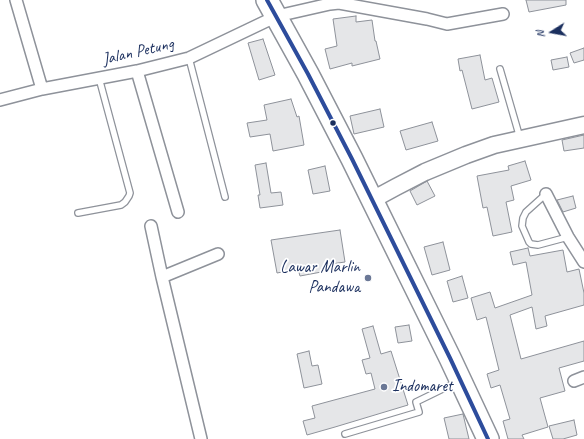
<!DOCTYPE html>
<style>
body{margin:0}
#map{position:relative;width:584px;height:439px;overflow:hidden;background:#fff;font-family:Caveat,sans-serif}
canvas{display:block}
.north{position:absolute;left:532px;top:12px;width:40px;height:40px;-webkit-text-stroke:3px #fff;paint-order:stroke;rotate:259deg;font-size:11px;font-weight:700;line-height:16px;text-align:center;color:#1b2f5e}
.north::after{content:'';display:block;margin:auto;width:14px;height:18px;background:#1b2f5e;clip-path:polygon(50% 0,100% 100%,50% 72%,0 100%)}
</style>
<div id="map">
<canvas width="584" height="439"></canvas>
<div class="north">N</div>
</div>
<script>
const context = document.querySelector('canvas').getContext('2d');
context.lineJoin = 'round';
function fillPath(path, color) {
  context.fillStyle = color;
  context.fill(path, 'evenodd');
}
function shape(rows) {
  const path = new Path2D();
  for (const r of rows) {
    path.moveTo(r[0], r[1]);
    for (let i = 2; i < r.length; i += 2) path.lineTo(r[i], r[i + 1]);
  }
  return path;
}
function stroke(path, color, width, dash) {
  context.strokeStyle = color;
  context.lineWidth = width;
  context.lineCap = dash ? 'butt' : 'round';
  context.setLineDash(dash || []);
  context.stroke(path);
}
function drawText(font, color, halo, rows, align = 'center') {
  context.font = font + ' Caveat,sans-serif';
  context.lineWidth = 3.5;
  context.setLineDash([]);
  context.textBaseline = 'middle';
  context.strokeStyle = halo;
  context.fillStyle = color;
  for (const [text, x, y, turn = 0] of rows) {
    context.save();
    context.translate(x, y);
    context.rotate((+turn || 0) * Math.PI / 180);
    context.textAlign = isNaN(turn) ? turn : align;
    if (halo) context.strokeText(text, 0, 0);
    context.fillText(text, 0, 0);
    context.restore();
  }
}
const building = shape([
 [526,0,566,0,566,5,529,12,526,0],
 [356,16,356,22,372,20,375,41,376,41,380,59,352,66,352,63,330,69,325,49,337,46,333,19,356,16],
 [263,39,275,75,259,80,248,43,263,39],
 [584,48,584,60,574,63,570,53,584,48],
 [480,55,485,80,492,78,499,102,472,109,462,70,460,71,458,59,480,55],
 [567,57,569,67,553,70,551,60,567,57],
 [291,99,297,117,299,116,304,145,273,151,270,134,250,137,247,123,267,120,264,105,291,99],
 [380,109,384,127,354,134,350,116,380,109],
 [432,122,438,141,406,150,400,131,432,122],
 [584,135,584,148,564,151,562,140,584,135],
 [525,161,531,180,511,186,514,200,506,202,512,232,493,236,487,207,483,208,477,176,509,170,508,166,525,161],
 [266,163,271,193,281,192,283,205,260,208,258,195,260,195,255,165,266,163],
 [325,166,330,191,313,194,308,170,325,166],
 [427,181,435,196,417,205,410,191,427,181],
 [573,196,576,208,563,212,557,200,573,196],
 [340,230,345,262,331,264,332,270,300,276,298,269,277,273,271,240,340,230],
 [443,242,450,270,432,275,424,247,443,242],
 [528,248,530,256,563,250,567,272,579,269,584,293,584,305,545,316,547,326,536,329,532,307,510,315,521,359,584,341,584,361,559,368,565,391,540,398,548,427,522,435,524,439,508,439,503,421,510,419,500,385,491,388,487,374,499,370,486,317,477,320,471,298,490,292,495,308,532,295,526,262,513,265,510,252,528,248],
 [462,276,468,298,453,302,447,281,462,276],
 [409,325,412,341,398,343,395,327,409,325],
 [373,326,381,354,391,351,408,405,335,427,307,435,303,421,315,418,312,406,375,389,371,373,366,374,362,360,370,358,362,329,373,326],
 [309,351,312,366,318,365,322,384,304,388,297,354,309,351],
 [463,414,469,439,449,439,444,418,463,414],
 [574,420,577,435,563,439,553,439,549,426,574,420]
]);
fillPath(building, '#e5e6e8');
stroke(building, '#8e929a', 1);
const lane = shape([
 [189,58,225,197],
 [500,69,520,138],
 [546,194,526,212,523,218,522,226,529,242,531,244,538,245,568,237],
 [78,213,121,205,125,202,129,196,130,193,99,78],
 [345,434,419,412,416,402,457,382]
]);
const street = shape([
 [16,0,42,89],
 [137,71,178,212],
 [0,100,42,89,137,71,189,58,277,16,330,4,339,3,427,19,447,24,503,14],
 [546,194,568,237,584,262],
 [151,226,162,277,201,439],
 [162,277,218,254],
 [574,381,584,377]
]);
const secondary = shape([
 [372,200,396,187,425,172,466,155,494,145,584,125]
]);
const highway = shape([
 [267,0,308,74,352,159,450,358,488,439]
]);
stroke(lane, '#8e929a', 8);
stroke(street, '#8e929a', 14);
stroke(secondary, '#8e929a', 19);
stroke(highway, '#8e929a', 24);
stroke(lane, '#fff', 5.5);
stroke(street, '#fff', 11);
stroke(secondary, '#fff', 16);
stroke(highway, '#fff', 21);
stroke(shape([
 [267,0,308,74,352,159,450,358,488,439]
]), '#2d4c9c', 4);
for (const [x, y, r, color] of [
 [333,123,3.5,"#1b2f5e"],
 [368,278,4,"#6b7896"],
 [384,387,4,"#6b7896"]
]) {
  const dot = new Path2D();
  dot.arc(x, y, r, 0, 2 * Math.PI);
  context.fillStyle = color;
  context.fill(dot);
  stroke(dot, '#fff', 1.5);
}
drawText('17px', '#1b2f5e', '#fff', [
 ["Jalan Petung",138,52,-13]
]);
drawText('17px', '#1b2f5e', '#fff', [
 ["Lawar Marlin",360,268],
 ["Pandawa",360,288],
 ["Indomaret",392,387,"left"]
], 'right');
</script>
